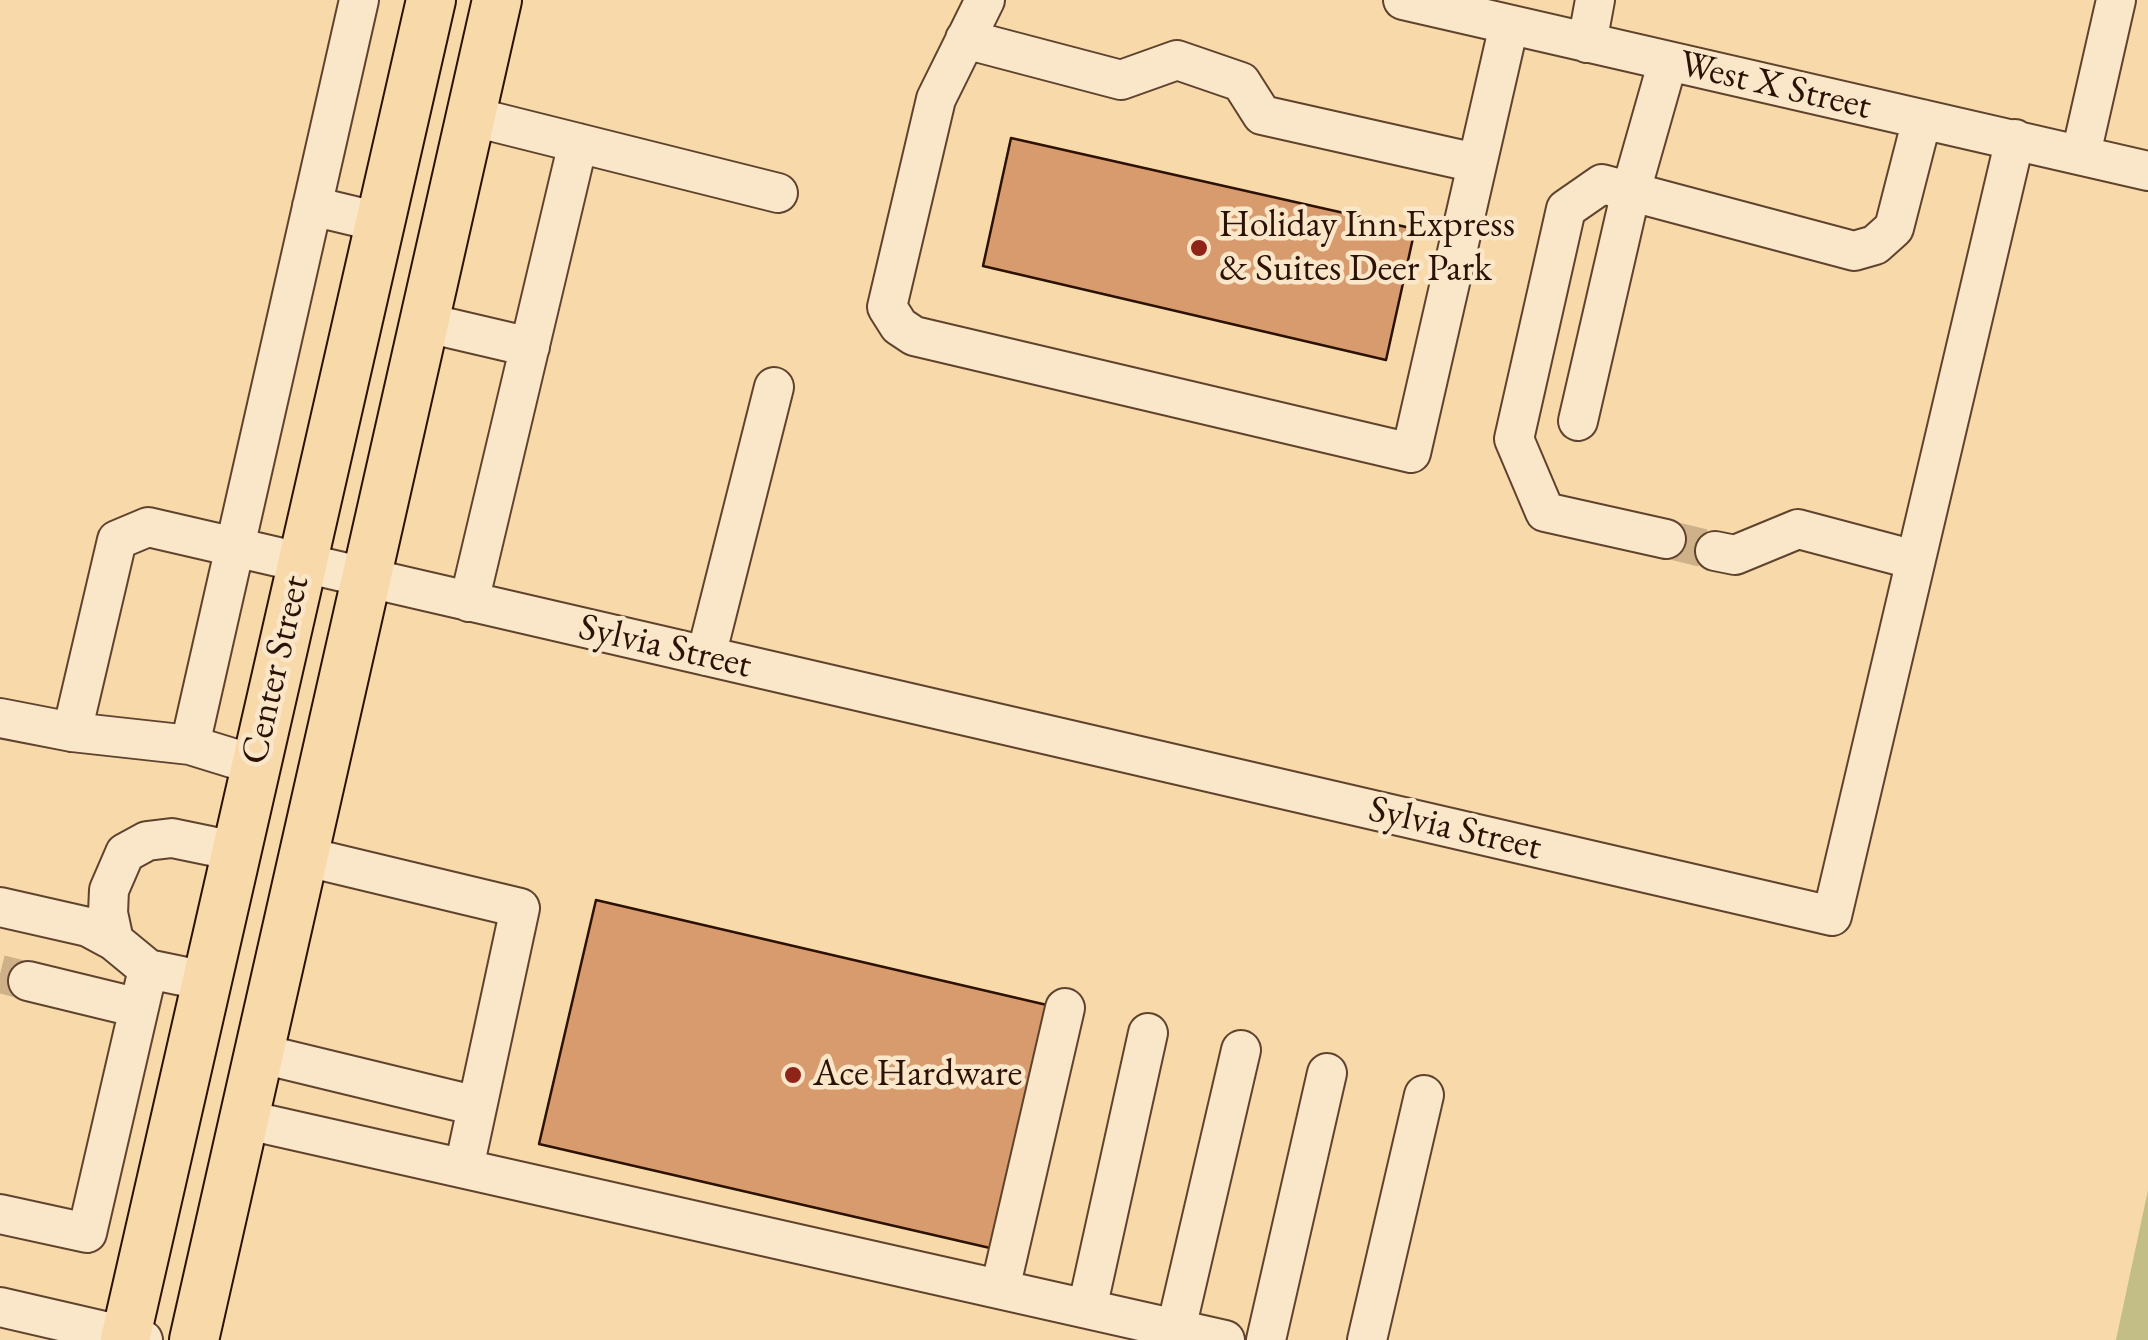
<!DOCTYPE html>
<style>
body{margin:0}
canvas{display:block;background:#f7d9aa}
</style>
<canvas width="2148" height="1340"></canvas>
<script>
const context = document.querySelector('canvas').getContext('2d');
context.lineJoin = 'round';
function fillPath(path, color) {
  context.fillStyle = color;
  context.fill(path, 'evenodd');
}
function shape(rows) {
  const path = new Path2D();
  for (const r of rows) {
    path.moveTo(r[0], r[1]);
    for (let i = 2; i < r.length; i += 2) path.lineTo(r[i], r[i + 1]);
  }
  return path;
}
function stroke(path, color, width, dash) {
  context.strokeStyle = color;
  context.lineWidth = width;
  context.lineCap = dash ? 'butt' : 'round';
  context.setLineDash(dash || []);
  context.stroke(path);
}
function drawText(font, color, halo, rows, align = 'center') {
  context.font = font + ' "EB Garamond",serif';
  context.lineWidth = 9;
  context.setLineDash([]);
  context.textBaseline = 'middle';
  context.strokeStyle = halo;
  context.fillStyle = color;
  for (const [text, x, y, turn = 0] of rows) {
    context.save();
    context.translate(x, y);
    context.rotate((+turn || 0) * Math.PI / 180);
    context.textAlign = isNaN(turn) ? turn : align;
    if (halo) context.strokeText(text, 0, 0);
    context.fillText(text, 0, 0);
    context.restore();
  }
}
fillPath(shape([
 [2148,1190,2148,1340,2116,1340]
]), '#c2be85');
const building = shape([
 [1011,138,1415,229,1386,360,983,266,1011,138],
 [596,900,1047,1005,990,1248,539,1144,596,900]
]);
fillPath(building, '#d89b6d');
stroke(building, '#2c1105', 2.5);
stroke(shape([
 [1666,539,1715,551],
 [0,974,28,981]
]), '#ceb189', 38, [38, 19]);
const minor = shape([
 [985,0,936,99,887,307,899,326,914,336,1411,453,1509,25],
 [1403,0,2148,171],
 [965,39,1121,80,1177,60,1241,82,1262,115,1476,163],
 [1587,43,1595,0],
 [470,116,778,193],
 [2081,154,2116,0],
 [312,206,379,222],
 [423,322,530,347],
 [1578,421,1631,191,1668,61],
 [1666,539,1545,512,1514,439,1566,209,1602,184,1854,251,1875,245,1894,228,1922,119],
 [1715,551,1735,555,1798,529,1915,560],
 [469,602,578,143],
 [706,656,774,387],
 [0,718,72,732,190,745,359,0],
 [72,732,117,540,148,527,1832,916,2015,139],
 [190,745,255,765],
 [303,856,520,908,464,1168],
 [0,907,88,927,114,941],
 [148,969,114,941,108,913,109,890,125,853,147,841,172,838,235,851],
 [28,981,139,1008],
 [258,1053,477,1106],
 [243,1119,1225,1340],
 [0,1214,87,1233,148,969,206,981],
 [1000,1289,1065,1008],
 [0,1307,143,1340],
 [1087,1309,1148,1033],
 [1176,1329,1241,1050],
 [1266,1340,1327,1073],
 [1367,1340,1424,1095]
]);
const major = shape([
 [125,1340,431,0],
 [194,1340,497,0]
]);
stroke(minor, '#5f432e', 42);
stroke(major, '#2c1105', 52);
stroke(minor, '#fae6c8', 38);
stroke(major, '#f7d9aa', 48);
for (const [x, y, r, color] of [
 [1199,248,10,"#8f2418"],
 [793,1075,10,"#8f2418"]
]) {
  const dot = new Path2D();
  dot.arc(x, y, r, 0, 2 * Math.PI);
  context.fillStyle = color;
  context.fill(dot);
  stroke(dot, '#fae6c8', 4);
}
drawText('38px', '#2c1105', '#fae6c8', [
 ["West X Street",1775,86,13],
 ["Sylvia Street",665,647,13],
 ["Center Street",276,670,-77],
 ["Sylvia Street",1455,829,13]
]);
drawText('38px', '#2c1105', '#fae6c8', [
 ["Holiday Inn Express",1219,226],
 ["& Suites Deer Park",1219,270],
 ["Ace Hardware",813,1075]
], 'left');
</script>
